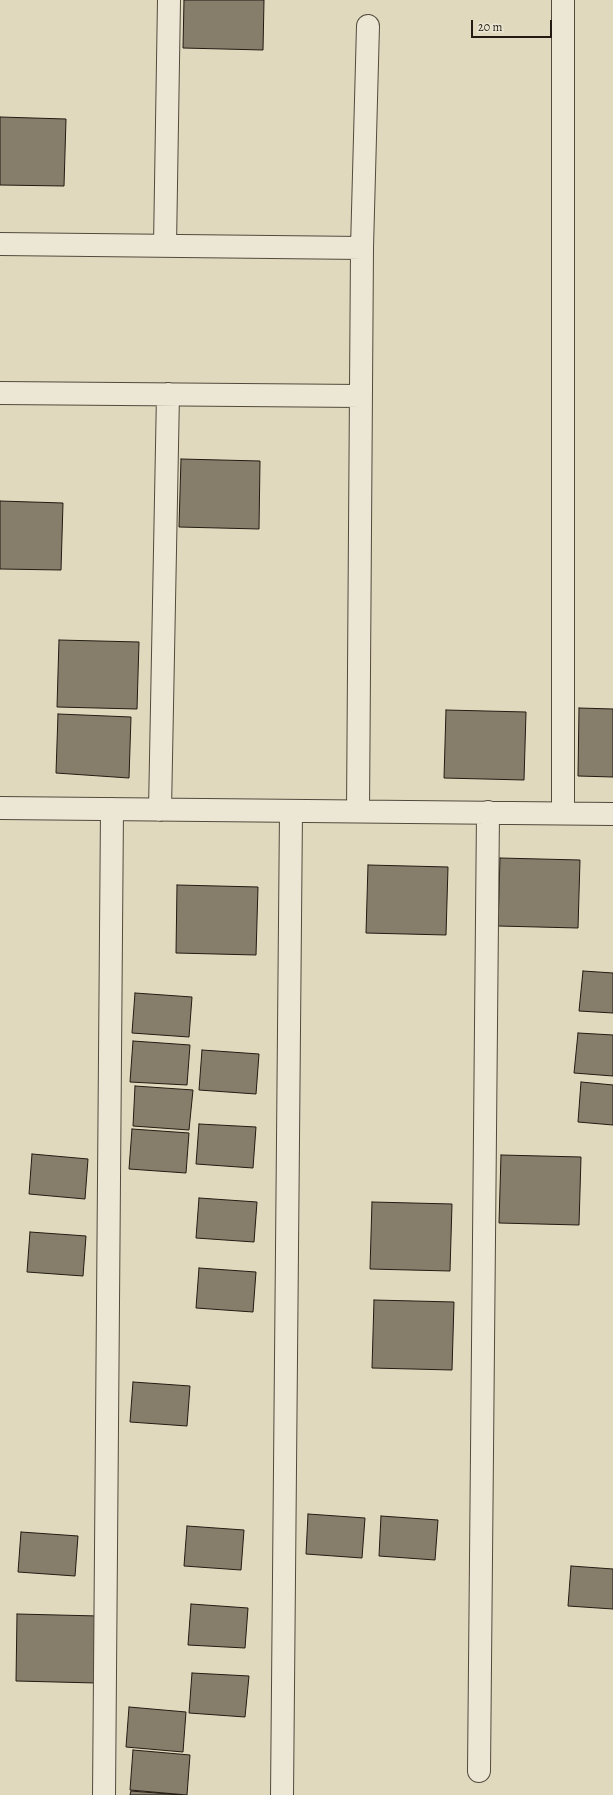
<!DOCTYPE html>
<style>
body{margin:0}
#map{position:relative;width:613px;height:1795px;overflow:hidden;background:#e1d9bd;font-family:Alegreya,serif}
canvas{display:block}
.scale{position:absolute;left:471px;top:20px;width:81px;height:18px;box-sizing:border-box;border:2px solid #231b12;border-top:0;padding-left:5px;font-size:12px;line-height:14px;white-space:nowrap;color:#231b12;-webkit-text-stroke:3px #ece6d4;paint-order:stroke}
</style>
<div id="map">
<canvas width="613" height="1795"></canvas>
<div class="scale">20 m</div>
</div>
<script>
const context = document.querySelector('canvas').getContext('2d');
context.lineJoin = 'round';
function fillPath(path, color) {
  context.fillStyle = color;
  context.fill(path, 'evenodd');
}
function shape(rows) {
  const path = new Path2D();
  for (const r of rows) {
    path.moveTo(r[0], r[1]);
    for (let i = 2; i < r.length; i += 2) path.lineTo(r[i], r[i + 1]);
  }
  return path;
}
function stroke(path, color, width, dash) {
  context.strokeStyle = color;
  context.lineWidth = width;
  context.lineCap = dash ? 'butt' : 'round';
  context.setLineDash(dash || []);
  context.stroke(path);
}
const building = shape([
 [184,0,264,0,263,50,183,48,184,0],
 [0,117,66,119,64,186,0,185,0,117],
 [181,459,260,461,259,529,179,527,181,459],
 [0,501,63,503,61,570,0,569,0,501],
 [59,640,139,642,137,709,57,707,59,640],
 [579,708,613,709,613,777,578,776,579,708],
 [446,710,526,712,524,780,444,778,446,710],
 [58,714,131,717,129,778,56,773,58,714],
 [500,858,580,860,578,928,498,926,500,858],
 [368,865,448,867,446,935,366,933,368,865],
 [177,885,258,887,256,955,176,953,177,885],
 [583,971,613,973,613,1013,579,1011,583,971],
 [135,993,192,997,189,1037,132,1033,135,993],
 [578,1033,613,1035,613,1076,574,1073,578,1033],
 [133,1041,190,1045,187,1085,130,1082,133,1041],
 [202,1050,259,1054,256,1094,199,1090,202,1050],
 [581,1082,613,1085,613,1125,578,1122,581,1082],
 [135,1086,193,1090,189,1130,133,1126,135,1086],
 [199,1124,256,1127,253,1168,196,1164,199,1124],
 [132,1129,189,1133,186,1173,129,1169,132,1129],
 [32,1154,88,1159,85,1199,29,1194,32,1154],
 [501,1155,581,1157,579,1225,499,1223,501,1155],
 [199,1198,257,1202,254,1242,196,1238,199,1198],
 [372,1202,452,1204,450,1271,370,1269,372,1202],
 [30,1232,86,1236,83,1276,27,1272,30,1232],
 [199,1268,256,1272,253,1312,196,1308,199,1268],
 [374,1300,454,1302,452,1370,372,1368,374,1300],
 [133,1382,190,1386,187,1426,130,1422,133,1382],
 [308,1514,365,1518,362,1558,306,1554,308,1514],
 [381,1516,438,1520,435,1560,379,1556,381,1516],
 [187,1526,244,1530,241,1570,184,1566,187,1526],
 [21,1532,78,1536,75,1576,18,1572,21,1532],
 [571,1566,613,1569,613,1609,568,1606,571,1566],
 [191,1604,248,1608,245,1648,188,1645,191,1604],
 [17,1614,98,1616,96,1683,16,1681,17,1614],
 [192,1673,249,1676,245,1717,189,1713,192,1673],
 [129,1707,186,1712,183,1752,126,1747,129,1707],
 [133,1750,190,1755,187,1795,130,1790,133,1750],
 [131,1791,182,1795,130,1795,131,1791]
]);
fillPath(building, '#867e6b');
stroke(building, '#231b12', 1);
const street = shape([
 [563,0,563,813],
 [0,244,362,248],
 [165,246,169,0],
 [0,393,361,396],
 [0,808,613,814],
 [160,810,168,394],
 [358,811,362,248,368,26],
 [479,1771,488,812],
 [104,1795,112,809],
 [282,1795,291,811]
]);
stroke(street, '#524a3d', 24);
stroke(street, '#ece6d4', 22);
</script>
